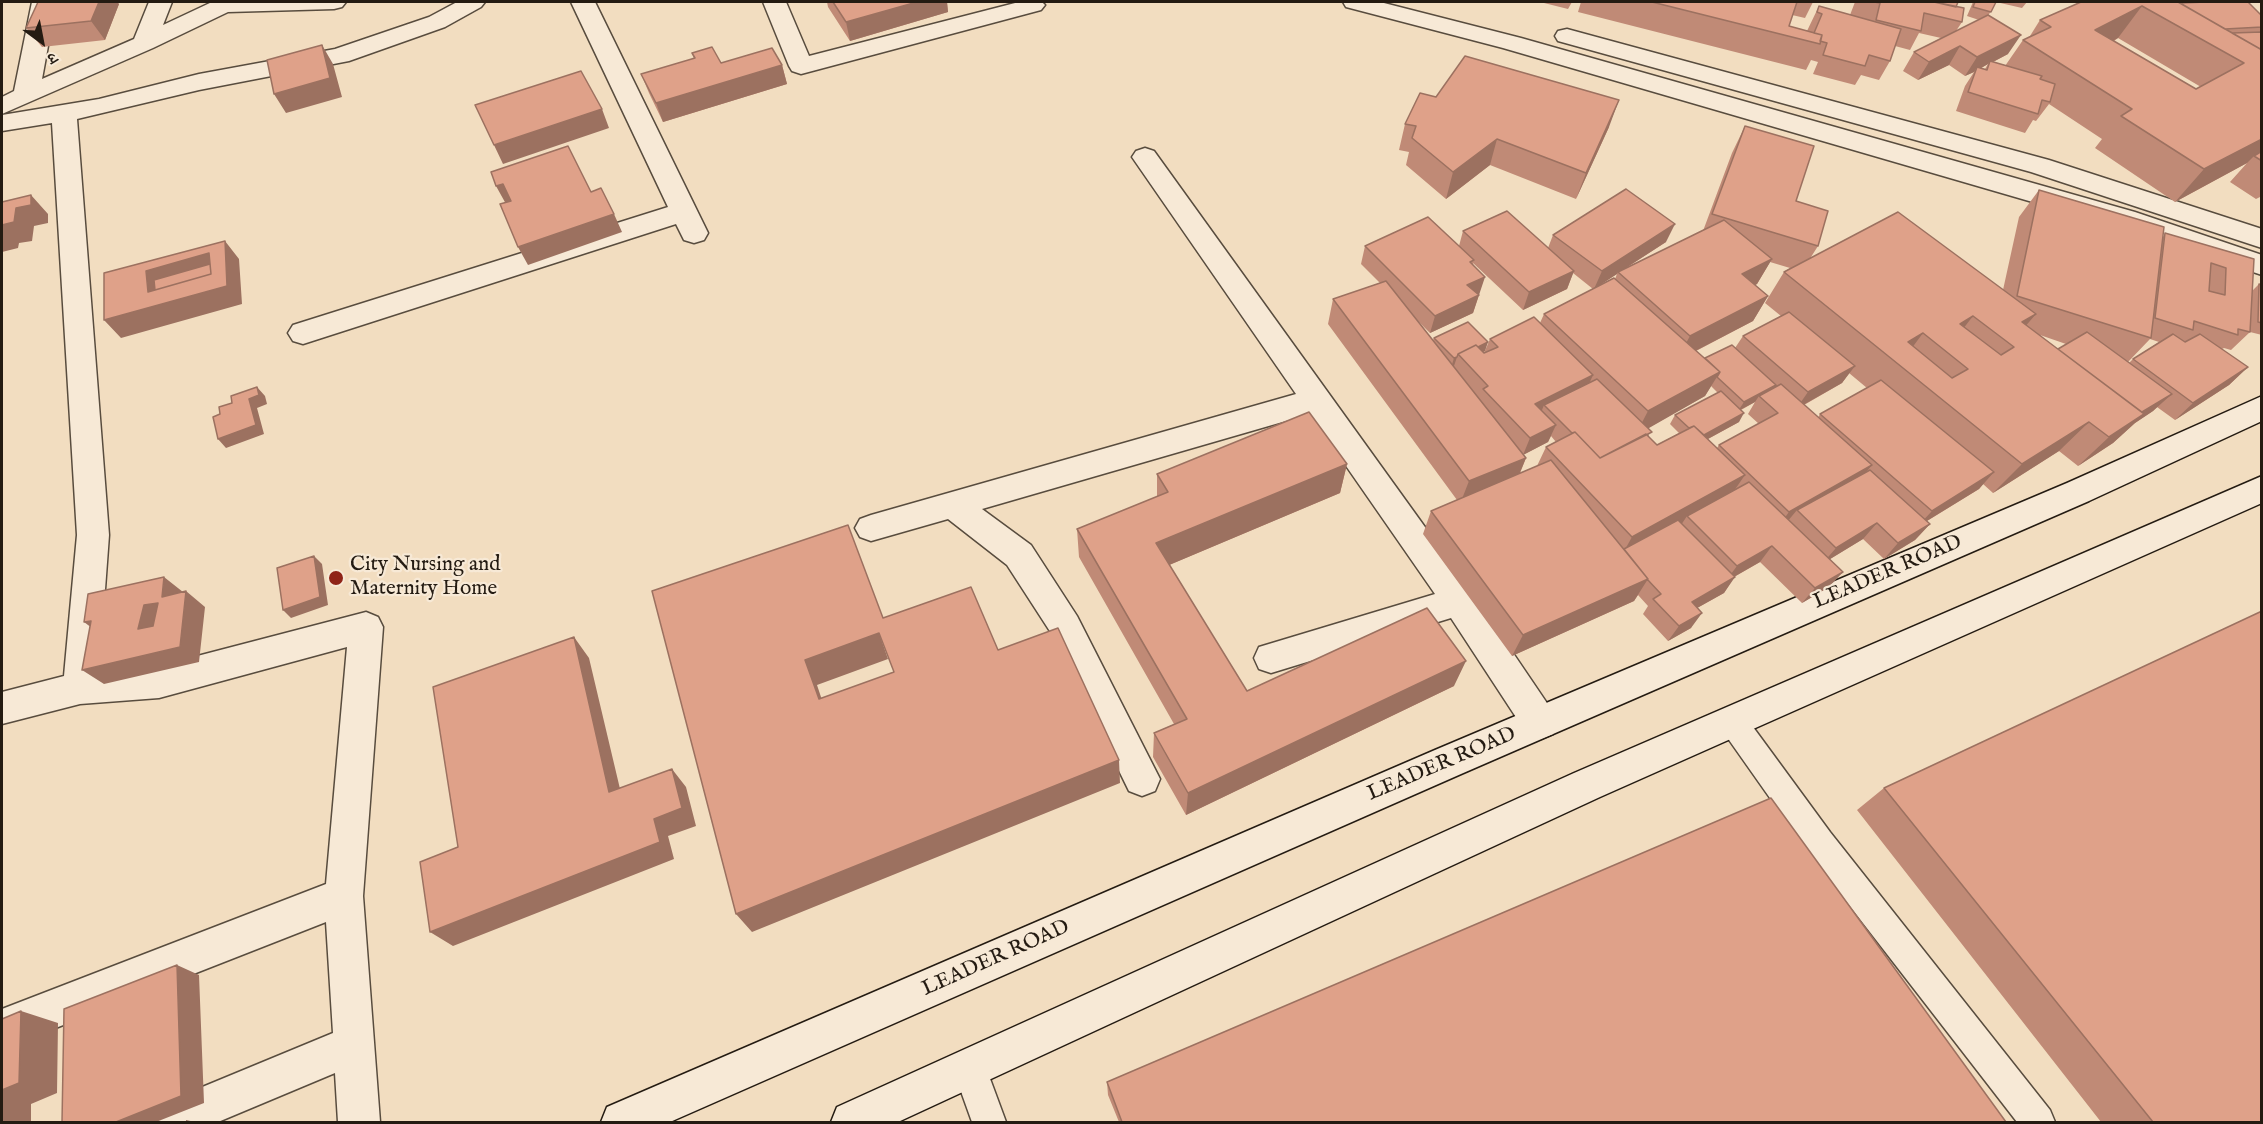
<!DOCTYPE html>
<meta charset="utf-8">
<style>
body{margin:0}
#map{position:relative;width:2263px;height:1124px;overflow:hidden;background:#f2ddc0;font-family:"IM FELL English","Noto Serif Devanagari",serif}
canvas{display:block}
.frame{position:absolute;inset:0;border:3px solid #241b12;pointer-events:none}
.north{position:absolute;left:12px;top:12px;width:60px;height:60px;-webkit-text-stroke:4px #f7e9d6;paint-order:stroke;rotate:148deg;font-size:16px;font-weight:700;line-height:24px;text-align:center;color:#241b12}
.north::after{content:'';display:block;margin:auto;width:21px;height:27px;background:#241b12;clip-path:polygon(50% 0,100% 100%,50% 72%,0 100%)}
</style>
<div id="map">
<canvas width="2263" height="1124"></canvas>
<div class="frame"></div>
<div class="north">उ</div>
</div>
<script>
const context = document.querySelector('canvas').getContext('2d');
context.lineJoin = 'round';
function shape(rows) {
  const path = new Path2D();
  for (const r of rows) {
    path.moveTo(r[0], r[1]);
    for (let i = 2; i < r.length; i += 2) path.lineTo(r[i], r[i + 1]);
  }
  return path;
}
function stroke(path, color, width, dash) {
  context.strokeStyle = color;
  context.lineWidth = width;
  context.lineCap = dash ? 'butt' : 'round';
  context.setLineDash(dash || []);
  context.stroke(path);
}
function fillPath(path, color) {
  context.fillStyle = color;
  context.fill(path, 'evenodd');
}
function drawText(font, color, halo, rows, align = 'center') {
  context.font = font + ' "IM FELL English",serif';
  context.lineWidth = 4.5;
  context.setLineDash([]);
  context.textBaseline = 'middle';
  context.strokeStyle = halo;
  context.fillStyle = color;
  for (const [text, x, y, turn = 0] of rows) {
    context.save();
    context.translate(x, y);
    context.rotate((+turn || 0) * Math.PI / 180);
    context.textAlign = isNaN(turn) ? turn : align;
    if (halo) context.strokeText(text, 0, 0);
    context.fillText(text, 0, 0);
    context.restore();
  }
}
const service = shape([
 [1732,708,1742,712,1830,832,2050,1110,2055,1122,2017,1122,1808,852,1722,730,1717,721,1722,712,1732,708],
 [970,1052,982,1057,1006,1122,972,1122,953,1069,958,1057,970,1052]
]);
const minor = shape([
 [32,2,56,2,42,79,134,39,149,2,172,2,163,25,212,2,346,2,342,7,334,9,228,12,153,48,2,114,2,97,14,91,32,2],
 [457,2,485,2,481,7,445,27,349,61,199,90,77,119,109,535,99,671,159,666,366,612,378,617,383,627,363,896,380,1122,338,1122,335,1073,218,1122,148,1122,154,1107,333,1033,326,922,2,1049,2,1009,326,884,347,647,159,698,80,704,2,724,2,692,64,676,77,535,52,123,2,131,2,115,99,99,199,74,335,49,429,17,457,2],
 [571,2,595,2,708,233,704,240,694,243,684,240,676,224,303,344,293,341,288,333,293,325,668,207,571,2],
 [763,2,786,2,809,56,1019,2,1042,2,1045,5,1041,10,801,74,792,71,789,66,763,2],
 [1145,148,1154,151,1471,591,1553,712,1558,723,1553,734,1540,739,1527,734,1451,618,1271,673,1259,669,1254,658,1259,647,1435,594,1310,414,982,509,1031,545,1077,616,1160,779,1155,791,1142,796,1129,791,1053,636,1007,565,948,519,871,541,860,537,855,528,860,519,871,515,1296,394,1132,157,1136,151,1145,148]
]);
const tertiary = shape([
 [1343,2,1380,2,1521,38,2135,212,2262,255,2262,275,2115,226,1503,48,1346,7,1343,2],
 [1567,29,2049,160,2262,229,2262,248,2031,172,1558,41,1555,36,1558,31,1567,29]
]);
const secondary = shape([
 [2262,396,2262,421,2089,501,1461,774,670,1122,601,1122,607,1107,1435,750,2067,483,2262,396],
 [2262,476,2262,503,1600,797,898,1122,831,1122,837,1107,1574,773,2262,476]
]);
stroke(service, '#584c3e', 3);
stroke(minor, '#584c3e', 3);
stroke(tertiary, '#584c3e', 3);
stroke(secondary, '#241b12', 3);
fillPath(service, '#f7e9d6');
fillPath(minor, '#f7e9d6');
fillPath(tertiary, '#f7e9d6');
fillPath(secondary, '#f7e9d6');
fillPath(shape([
 [38,2,117,2,119,4,105,40,42,47,26,28],
 [827,2,947,2,948,12,850,41,828,7],
 [1540,2,1572,2,1568,9],
 [1581,2,1813,2,1805,18,1792,15,1789,26,1807,31,1819,6,1850,15,1855,2,1958,2,1956,7,1962,22,1956,31,1979,20,1967,16,1973,2,1996,2,1988,16,2008,54,1993,62,2005,66,2023,40,2030,36,2040,20,2081,2,2248,2,2262,16,2262,196,2256,199,2230,182,2247,163,2175,202,2095,148,2102,139,2049,104,2036,121,2033,120,2025,133,1956,111,1965,86,1974,72,1965,76,1949,65,1918,80,1903,71,1914,52,1941,38,1919,33,1910,50,1895,46,1890,61,1879,80,1861,75,1855,85,1813,74,1818,62,1811,60,1806,70,1578,12],
 [2118,38,2201,87,2196,89,2114,41],
 [1988,64,1985,69,1981,68],
 [1996,2,2027,2,2022,8],
 [692,53,721,63,782,65,787,84,663,122,649,93,641,74,694,59],
 [1436,97,1609,127,1576,199,1490,165,1446,199,1406,165,1409,152,1399,150,1405,124],
 [1745,126,1796,201,1818,246,1811,257,2003,290,2019,217,2039,190,2163,237,2165,233,2254,259,2252,291,2259,284,2262,285,2262,335,2250,332,2231,350,2224,348,2222,349,2248,367,2229,385,2175,420,2157,407,2153,411,2135,423,2113,443,2078,466,2059,451,1993,493,1983,484,1979,489,1927,521,1930,524,1915,540,1884,559,1863,539,1830,559,1829,587,1802,603,1760,562,1734,577,1724,593,1697,608,1691,628,1668,641,1643,614,1648,606,1638,595,1634,601,1512,656,1423,534,1431,511,1457,500,1328,324,1333,299,1380,283,1361,264,1365,246,1459,246,1463,231,1548,248,1553,235,1666,242,1626,268,1703,231,1732,153],
 [1770,262,1790,268,1784,272,1765,303,1781,316,1743,336,1735,348,1705,358,1696,351,1753,321,1768,296,1755,285,1757,284],
 [1473,263,1523,310,1567,289,1573,273,1593,289,1544,314,1540,323,1490,339,1484,353,1483,352,1485,351,1434,338,1433,340,1418,321,1430,333,1473,313,1479,295],
 [1617,274,1615,279,1598,286],
 [2040,335,2066,344,2058,349],
 [2150,339,2159,342,2133,359,2129,363,2128,362],
 [1849,373,1867,388,1820,414,1818,418,1804,405,1842,383],
 [1711,386,1718,393,1675,415,1670,424,1679,433,1657,445,1649,437,1648,428,1705,396],
 [1755,402,1748,414,1759,424,1719,445,1717,448,1708,439,1739,422,1741,410],
 [1551,436,1556,442,1546,447,1537,466,1520,473,1526,458,1523,455,1548,442],
 [1347,464,1340,493,1169,565,1247,691,1454,686,1186,815,1153,757,1154,733,1174,724,1079,557,1077,529,1157,497,1157,474],
 [1884,788,2262,1122,2101,1122,1857,810],
 [1107,1082,2006,1122,1119,1122,1108,1095]
]), '#c08a76');
fillPath(shape([
 [99,2,117,2,119,4,105,40,91,21],
 [917,2,947,2,948,12,850,41,846,22],
 [2142,6,2118,38,2072,63,2095,30],
 [2021,35,2008,54,1989,64,1990,61,1988,64,1976,71,1977,67,1974,72,1965,76,1977,57],
 [322,45,333,64,342,97,286,113,274,94],
 [1960,46,1949,65,1918,80,1929,62],
 [782,65,787,84,663,122,656,103],
 [1619,100,1609,127,1576,199,1586,173],
 [602,109,609,128,503,164,494,145],
 [1497,139,1490,165,1446,199,1453,172],
 [2262,139,2262,155,2254,156,2247,163,2175,202,2204,169],
 [503,184,513,202,506,204,496,186],
 [31,195,48,214,48,223,34,226,32,241,19,243,18,248,2,252,2,225,16,208],
 [614,214,622,232,528,265,518,247],
 [1675,224,1666,242,1618,273,1618,272,1617,274,1594,289,1602,271],
 [225,241,239,259,242,304,121,338,104,320,148,292,146,271],
 [1772,259,1757,284,1728,300,1742,274],
 [1574,271,1567,289,1523,310,1529,292],
 [1485,277,1479,295,1462,303,1467,285],
 [1479,295,1473,313,1430,333,1435,316],
 [1768,296,1753,321,1676,361,1690,336],
 [2036,314,2010,344,2022,322],
 [1973,316,1949,347,1960,324],
 [1923,333,1900,364,1908,342],
 [1488,342,1485,351,1465,361,1460,356],
 [1457,357,1454,366,1451,368,1454,358],
 [1855,366,1842,383,1796,409,1808,392],
 [2248,367,2229,385,2175,420,2193,403],
 [1720,372,1705,396,1635,436,1648,411],
 [1593,375,1585,393,1544,405,1540,415,1535,404],
 [1776,385,1771,394,1759,396,1755,402,1738,411,1744,402],
 [257,387,265,396,267,404,257,408,264,434,226,448,218,439,249,399],
 [2172,394,2153,411,2135,423,2113,443,2078,466,2109,437,2135,417],
 [1744,413,1739,422,1693,447,1699,438],
 [2089,422,2059,451,1993,493,2022,464],
 [1556,425,1548,442,1523,455,1530,438],
 [1526,458,1516,482,1460,504,1469,481],
 [1347,464,1340,493,1155,571,1156,543],
 [1872,465,1858,482,1797,510,1787,522,1777,528,1789,512],
 [1994,472,1979,489,1917,527,1932,511],
 [1745,475,1729,498,1687,516,1681,525,1623,553,1632,537],
 [1877,523,1863,539,1822,564,1836,548],
 [1930,524,1915,540,1884,559,1898,543],
 [1772,546,1760,562,1725,582,1737,566],
 [314,556,322,564,328,605,291,618,283,610],
 [1843,572,1829,587,1802,603,1815,588],
 [164,577,183,592,162,597],
 [1735,577,1724,593,1681,617,1692,602],
 [1648,579,1634,601,1512,656,1523,635],
 [186,591,205,607,199,662,104,684,82,670,180,647],
 [158,603,158,644,138,629,144,605],
 [1702,613,1691,628,1668,641,1679,626],
 [91,621,104,637,84,622],
 [879,633,888,659,817,685,830,724,819,699,805,660],
 [574,637,589,658,625,810,609,792],
 [1466,661,1454,686,1186,815,1188,793],
 [1119,760,1120,783,752,932,736,914],
 [672,769,686,787,696,826,668,836,674,859,453,946,430,932,654,819],
 [177,965,199,975,204,1103,156,1122,116,1122],
 [21,1011,58,1023,57,1093,31,1104,31,1122,2,1122,2,1090],
 [186,1120,195,1122,186,1122]
]), '#9c7160');
const building = shape([
 [38,2,99,2,91,21,26,28,38,2],
 [833,2,917,2,846,22,833,2],
 [1652,2,1797,2,1789,26,1822,35,1820,44,1652,2],
 [1874,2,1934,2,1964,8,1962,22,1924,13,1921,31,1876,20,1880,3,1874,2],
 [1934,2,1958,2,1956,7,1934,2],
 [1975,2,1996,2,1991,12,1973,7,1975,2],
 [2081,2,2178,2,2262,50,2262,139,2204,169,2121,116,2132,109,2023,40,2051,27,2040,20,2081,2],
 [2142,6,2244,63,2196,89,2095,30,2142,6],
 [2206,2,2248,2,2262,16,2262,27,2225,29,2180,3,2206,2],
 [1819,6,1901,29,1890,61,1869,55,1865,66,1823,55,1827,43,1820,41,1822,35,1814,33,1822,14,1817,12,1819,6],
 [1988,15,2021,35,1977,57,1960,46,1929,62,1914,52,1988,15],
 [2262,32,2262,50,2232,33,2262,32],
 [322,45,330,78,274,94,267,60,322,45],
 [712,47,721,63,772,48,782,65,656,103,641,74,695,58,692,53,712,47],
 [1465,56,1619,100,1586,173,1497,139,1453,172,1412,138,1416,126,1405,124,1420,93,1436,97,1465,56],
 [1990,61,2042,76,2040,79,2055,84,2050,102,2042,100,2038,114,1968,92,1977,67,1987,70,1990,61],
 [581,71,602,109,494,145,475,105,581,71],
 [1745,126,1814,146,1796,201,1828,211,1818,246,1712,214,1745,126],
 [568,146,591,192,601,188,614,214,518,247,500,204,511,201,503,184,496,186,491,172,568,146],
 [2262,151,2262,161,2254,156,2262,151],
 [1626,189,1675,224,1602,271,1553,235,1626,189],
 [2039,190,2164,227,2151,338,2017,296,2039,190],
 [31,195,31,205,16,208,14,222,2,225,2,202,31,195],
 [1507,211,1574,271,1529,292,1463,231,1507,211],
 [1898,212,2036,314,2022,322,2144,414,2109,437,2089,422,2022,464,1784,272,1898,212],
 [1973,316,2014,347,2001,355,1960,324,1973,316],
 [1923,333,1968,369,1952,378,1908,342,1923,333],
 [1428,217,1474,260,1470,262,1485,277,1467,285,1479,295,1435,316,1365,246,1428,217],
 [1724,220,1772,259,1742,274,1768,296,1690,336,1618,272,1724,220],
 [2165,233,2254,259,2250,332,2238,329,2238,335,2194,321,2193,330,2155,318,2165,233],
 [2211,263,2226,268,2225,295,2209,291,2211,263],
 [225,241,227,286,104,320,104,273,225,241],
 [209,253,211,274,148,292,146,271,209,253],
 [210,264,211,274,155,290,154,280,210,264],
 [1614,278,1720,372,1648,411,1544,314,1614,278],
 [1386,281,1526,458,1469,481,1333,299,1386,281],
 [2259,284,2262,285,2262,323,2258,322,2259,284],
 [1789,312,1855,366,1808,392,1743,336,1789,312],
 [1534,317,1593,375,1535,404,1556,425,1530,438,1483,389,1488,386,1458,354,1476,345,1484,353,1498,347,1490,339,1534,317],
 [1468,322,1488,342,1478,347,1476,345,1458,354,1457,357,1454,358,1434,338,1468,322],
 [2087,332,2172,394,2142,412,2058,349,2087,332],
 [2173,334,2185,342,2200,334,2248,367,2193,403,2133,359,2173,334],
 [1732,345,1776,385,1744,402,1717,377,1720,372,1705,358,1732,345],
 [1597,379,1652,432,1600,458,1575,432,1572,433,1544,405,1597,379],
 [1881,380,1994,472,1932,511,1820,414,1881,380],
 [1781,384,1872,465,1789,512,1719,445,1778,413,1759,396,1781,384],
 [257,387,259,395,249,399,256,425,218,439,213,417,220,414,219,407,232,403,231,396,257,387],
 [1721,391,1744,413,1704,435,1694,426,1689,428,1675,415,1721,391],
 [1309,412,1347,464,1156,543,1247,691,1427,608,1466,661,1188,793,1154,733,1187,719,1077,529,1168,492,1157,474,1309,412],
 [1694,426,1745,475,1632,537,1546,447,1575,432,1600,458,1646,434,1657,445,1694,426],
 [1551,460,1648,579,1523,635,1431,511,1551,460],
 [1870,470,1930,524,1898,543,1877,523,1836,548,1797,510,1870,470],
 [1749,482,1843,572,1815,588,1772,546,1737,566,1687,516,1749,482],
 [1678,520,1735,577,1692,602,1702,613,1679,626,1653,599,1661,594,1647,579,1648,579,1624,549,1678,520],
 [848,525,883,618,971,587,998,650,1058,628,1119,760,736,914,652,591,848,525],
 [879,633,894,672,819,699,805,660,879,633],
 [314,556,320,597,283,610,277,568,314,556],
 [164,577,162,597,186,591,180,647,82,670,91,621,84,622,88,594,164,577],
 [158,603,153,626,138,629,144,605,158,603],
 [2262,611,2262,1122,2153,1122,1884,788,2262,611],
 [574,637,609,792,672,769,682,808,654,819,660,842,430,932,420,862,458,847,433,687,574,637],
 [1771,798,2006,1122,1122,1122,1107,1082,1771,798],
 [177,965,181,1096,116,1122,62,1122,64,1009,177,965],
 [21,1011,19,1083,2,1090,2,1019,21,1011]
]);
fillPath(building, '#dfa189');
stroke(building, '#9c7160', 1.5);
for (const [x, y, r, color] of [
 [336,578,8,"#8f2418"]
]) {
  const dot = new Path2D();
  dot.arc(x, y, r, 0, 2 * Math.PI);
  context.fillStyle = color;
  context.fill(dot);
  stroke(dot, '#f7e9d6', 2);
}
drawText('21px', '#241b12', '#f7e9d6', [
 ["City Nursing and",350,566],
 ["Maternity Home",350,590]
], 'left');
drawText('21px', '#241b12', '#f7e9d6', [
 ["LEADER ROAD",1888,573,-23],
 ["LEADER ROAD",1442,765,-23],
 ["LEADER ROAD",996,959,-24]
]);
</script>
